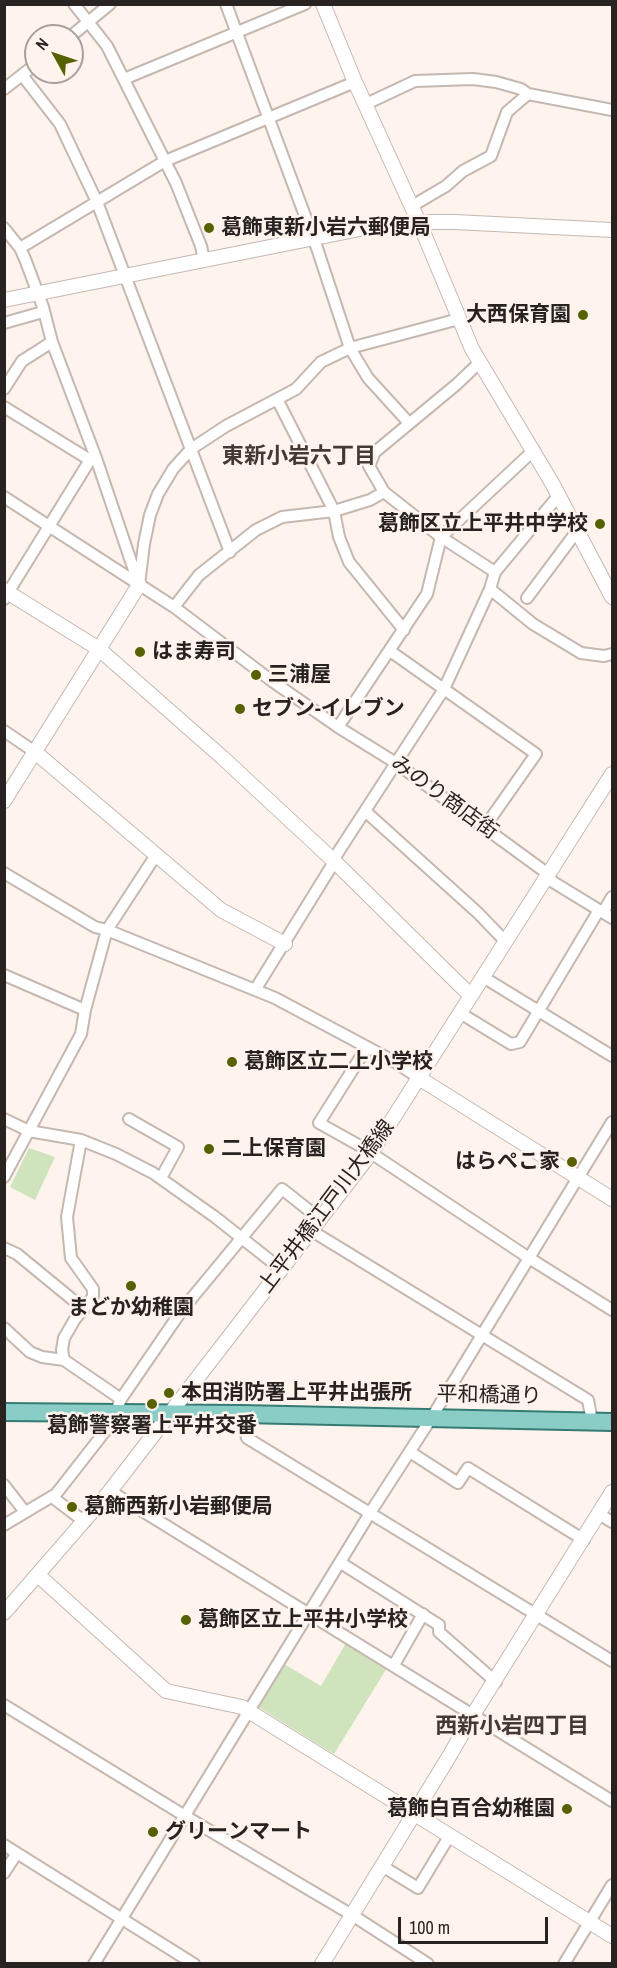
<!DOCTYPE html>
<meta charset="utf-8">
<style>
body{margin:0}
#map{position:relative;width:617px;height:1968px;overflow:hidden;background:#fef3ed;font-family:"Archivo Narrow",sans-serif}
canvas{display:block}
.frame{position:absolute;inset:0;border:6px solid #282320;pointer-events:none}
.north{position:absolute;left:24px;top:24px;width:60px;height:60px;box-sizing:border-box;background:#fef3ed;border:2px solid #a8a09b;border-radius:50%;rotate:310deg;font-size:16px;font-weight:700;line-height:24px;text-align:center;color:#282320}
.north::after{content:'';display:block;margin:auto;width:21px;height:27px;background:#566101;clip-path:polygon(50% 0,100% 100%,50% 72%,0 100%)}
.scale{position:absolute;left:398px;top:1917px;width:150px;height:27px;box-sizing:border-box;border:3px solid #282320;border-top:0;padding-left:8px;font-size:18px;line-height:21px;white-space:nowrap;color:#282320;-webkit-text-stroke:4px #fef3ed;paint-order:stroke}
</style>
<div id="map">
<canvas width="617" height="1968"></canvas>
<div class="frame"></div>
<div class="north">N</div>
<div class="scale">100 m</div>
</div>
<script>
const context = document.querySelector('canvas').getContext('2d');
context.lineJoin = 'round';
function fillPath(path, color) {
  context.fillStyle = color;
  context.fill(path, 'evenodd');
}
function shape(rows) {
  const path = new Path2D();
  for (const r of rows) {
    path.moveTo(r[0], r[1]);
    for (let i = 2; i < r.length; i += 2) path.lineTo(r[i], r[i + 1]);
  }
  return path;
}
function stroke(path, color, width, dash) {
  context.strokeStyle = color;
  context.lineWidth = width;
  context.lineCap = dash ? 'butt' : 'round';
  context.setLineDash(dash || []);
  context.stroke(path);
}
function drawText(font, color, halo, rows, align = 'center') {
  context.font = font + ' "Archivo Narrow","Noto Sans JP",sans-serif';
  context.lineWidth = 5;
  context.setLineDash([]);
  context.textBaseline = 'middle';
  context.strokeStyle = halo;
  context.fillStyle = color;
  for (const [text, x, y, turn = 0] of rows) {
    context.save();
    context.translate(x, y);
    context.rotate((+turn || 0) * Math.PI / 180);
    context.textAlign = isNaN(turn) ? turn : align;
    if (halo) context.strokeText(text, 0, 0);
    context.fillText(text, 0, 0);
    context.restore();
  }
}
fillPath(shape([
 [29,1148,55,1157,35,1200,10,1187],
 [346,1643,387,1668,334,1754,255,1705,281,1662,321,1686]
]), '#cfe4bc');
const street = shape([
 [74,4,107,46,176,183,201,246,204,260],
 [226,4,317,248,350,348,368,378,409,423],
 [71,36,110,4],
 [22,75,60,124,97,202,230,552],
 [124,79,305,4],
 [4,89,36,64],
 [366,104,415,81,473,79,496,82,521,89,528,94,612,110],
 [412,206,446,186,463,171,491,156,507,112,528,94],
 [4,228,20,248,25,259,43,307,52,342,96,458,138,582],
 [20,248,165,161,355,82],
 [4,323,43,312],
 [480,362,457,384,375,452,369,466,384,492,441,537,495,572],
 [4,389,22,361,52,342],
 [277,399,334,511,339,537,349,562,404,630],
 [4,407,90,460,96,458],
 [4,497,174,607,272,681,338,727,396,763,544,871,553,882,612,918],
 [139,585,144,544,150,515,158,494,173,469,191,449,226,426,296,389,321,362,350,348,459,319],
 [490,589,533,624,581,653,604,656,612,654],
 [527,598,577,531],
 [4,599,90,460],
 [174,607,199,575,256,530,282,517,334,511,370,500,384,492],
 [390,651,536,754,484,828],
 [338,727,427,594,441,537,534,450],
 [4,731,35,752],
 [365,811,478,913,505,941],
 [4,873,95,927,107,930,275,998,395,1062,419,1078],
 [603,912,612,897],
 [4,975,85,1010],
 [483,977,612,1056],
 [255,990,331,867,337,854,444,689,490,589,495,572,559,495],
 [460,1013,511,1044,520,1042,599,910],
 [367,1047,319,1123,362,1147,529,1258,612,1310],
 [4,1119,29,1131,81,1140,116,1154,153,1173,215,1217,281,1269],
 [129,1119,178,1147,161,1178],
 [4,1177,81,1034,85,1010,107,930,156,855],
 [312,1231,588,1400,592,1421],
 [4,1248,17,1254,84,1309],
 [4,1328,30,1352,42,1357,64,1360,121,1399],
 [64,1360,62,1350,64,1338,75,1319,93,1297,93,1289,71,1258,67,1217,81,1140],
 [241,1414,247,1438,612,1661],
 [410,1452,458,1483,468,1468,584,1540],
 [4,1485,25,1512],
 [110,1491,612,1801],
 [52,1497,85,1522],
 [599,1514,612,1522],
 [4,1525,56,1494,110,1425,121,1399,182,1310,282,1189,320,1219],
 [341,1563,439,1625,439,1632,496,1682],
 [394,1665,423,1614],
 [4,1705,185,1816,352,1915,428,1964],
 [4,1845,194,1964],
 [382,1866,418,1888,450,1835],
 [4,1873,17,1853],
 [94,1964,370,1513,432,1417,612,1122],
 [564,1964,612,1885]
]);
const secondary = shape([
 [323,4,355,82,421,227,472,349,552,483,612,597],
 [4,300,375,226,426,222,455,222,612,230],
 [4,590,99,649,223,758,334,861,470,995],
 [35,752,221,910,285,944],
 [4,801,139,585],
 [419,1078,612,1199],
 [38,1575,166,1691,242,1707,250,1712,612,1936],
 [4,1613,110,1491,371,1153,612,774],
 [322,1964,447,1760,473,1715,612,1492]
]);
const primary = shape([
 [4,1412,241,1414,612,1422]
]);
stroke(street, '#c5b8b1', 14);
stroke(secondary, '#c5b8b1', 16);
stroke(primary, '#357b74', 20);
stroke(street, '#fff', 10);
stroke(secondary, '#fff', 14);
stroke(primary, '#8acdc7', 16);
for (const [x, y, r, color] of [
 [209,228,6,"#566101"],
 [583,315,6,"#566101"],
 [600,524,6,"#566101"],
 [140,652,6,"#566101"],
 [256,675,6,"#566101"],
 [240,709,6,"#566101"],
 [232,1062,6,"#566101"],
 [209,1149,6,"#566101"],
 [572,1162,6,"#566101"],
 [131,1286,6,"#566101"],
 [169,1393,6,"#566101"],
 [152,1404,6,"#566101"],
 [72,1507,6,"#566101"],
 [186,1620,6,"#566101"],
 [567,1809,6,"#566101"],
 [153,1832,6,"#566101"]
]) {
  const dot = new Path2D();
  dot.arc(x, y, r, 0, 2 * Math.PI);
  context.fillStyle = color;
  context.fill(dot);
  stroke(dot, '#fef3ed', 2);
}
drawText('bold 21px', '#282320', '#fef3ed', [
 ["葛飾東新小岩六郵便局",221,228],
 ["大西保育園",571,315,"right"],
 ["葛飾区立上平井中学校",588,524,"right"],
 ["はま寿司",152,652],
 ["三浦屋",268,675],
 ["セブン-イレブン",252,709],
 ["葛飾区立二上小学校",244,1062],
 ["二上保育園",221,1149],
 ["はらぺこ家",560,1162,"right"],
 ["まどか幼稚園",131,1308,"center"],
 ["本田消防署上平井出張所",181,1393],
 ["葛飾警察署上平井交番",152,1426,"center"],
 ["葛飾西新小岩郵便局",84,1507],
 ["葛飾区立上平井小学校",198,1620],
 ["葛飾白百合幼稚園",555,1809,"right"],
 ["グリーンマート",165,1832]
], 'left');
drawText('21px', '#282320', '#fef3ed', [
 ["みのり商店街",444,798,36],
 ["上平井橋江戸川大橋線",327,1207,-53],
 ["平和橋通り",489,1396,1]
]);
drawText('bold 22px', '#443a34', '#fef3ed', [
 ["東新小岩六丁目",299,457],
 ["西新小岩四丁目",512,1727]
]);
</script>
